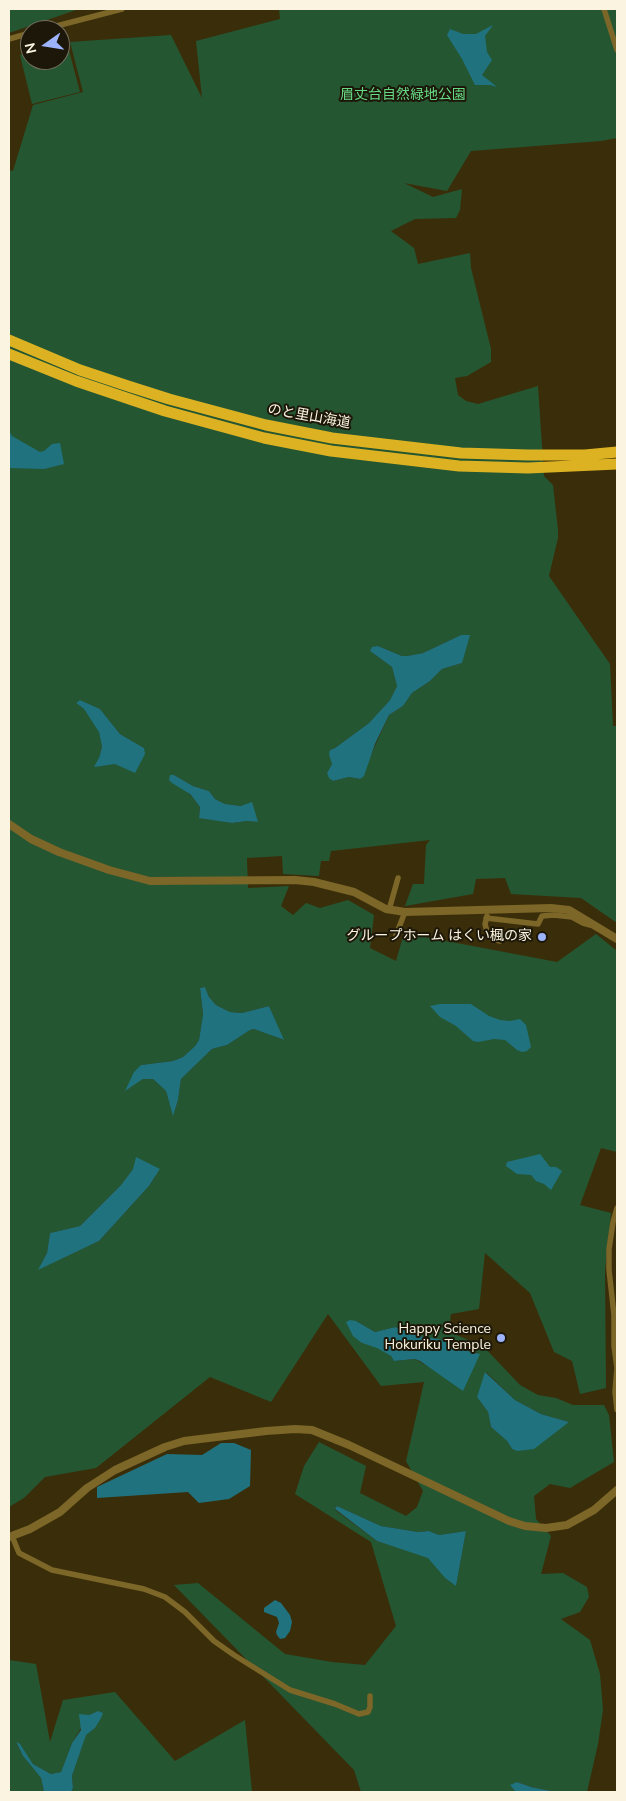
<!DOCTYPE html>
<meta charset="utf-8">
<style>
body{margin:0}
#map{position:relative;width:626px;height:1801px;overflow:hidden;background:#3a2e0a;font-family:"Nunito Sans",sans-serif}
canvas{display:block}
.frame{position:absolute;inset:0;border:10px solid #fbf4e0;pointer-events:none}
.north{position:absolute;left:20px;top:20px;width:50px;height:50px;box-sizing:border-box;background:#1c1709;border:1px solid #756f5f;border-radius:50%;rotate:257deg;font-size:14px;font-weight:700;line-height:20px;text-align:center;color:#fbf4e0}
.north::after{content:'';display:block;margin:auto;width:18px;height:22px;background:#9db4fd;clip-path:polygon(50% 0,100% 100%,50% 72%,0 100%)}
</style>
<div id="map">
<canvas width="626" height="1801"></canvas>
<div class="frame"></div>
<div class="north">N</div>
</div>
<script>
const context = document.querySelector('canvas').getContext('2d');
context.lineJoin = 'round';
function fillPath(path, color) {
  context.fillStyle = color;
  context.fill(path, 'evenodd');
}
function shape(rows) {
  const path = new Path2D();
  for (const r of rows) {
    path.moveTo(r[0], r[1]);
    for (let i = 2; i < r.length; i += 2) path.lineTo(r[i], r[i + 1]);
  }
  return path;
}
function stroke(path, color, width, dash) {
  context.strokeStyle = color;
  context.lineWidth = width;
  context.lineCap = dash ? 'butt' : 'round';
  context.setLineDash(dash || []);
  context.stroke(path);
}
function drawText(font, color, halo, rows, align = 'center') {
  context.font = font + ' "Nunito Sans","Noto Sans JP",sans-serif';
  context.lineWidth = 4;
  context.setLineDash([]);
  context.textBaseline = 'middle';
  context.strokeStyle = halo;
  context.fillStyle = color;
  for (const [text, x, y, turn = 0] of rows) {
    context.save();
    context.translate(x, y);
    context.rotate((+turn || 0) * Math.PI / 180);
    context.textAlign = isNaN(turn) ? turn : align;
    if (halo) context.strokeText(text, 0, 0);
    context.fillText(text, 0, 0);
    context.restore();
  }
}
fillPath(shape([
 [9,9,79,9,9,33],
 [279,9,617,9,617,138,601,141,471,151,447,191,404,183,433,197,462,189,460,210,456,218,415,219,391,231,414,248,418,264,470,253,471,268,491,349,491,362,467,376,455,378,458,395,466,401,478,404,538,386,544,476,553,485,558,530,558,538,549,576,610,664,613,726,617,726,617,923,581,898,511,894,505,878,476,879,473,894,405,906,413,884,424,884,426,845,430,840,331,851,329,861,321,861,319,876,283,874,282,856,247,858,248,888,289,886,281,906,293,915,306,903,320,908,348,900,374,915,370,948,396,961,404,933,557,962,596,934,617,951,617,1152,601,1148,580,1205,611,1213,605,1271,606,1388,580,1394,572,1361,554,1352,530,1293,485,1253,479,1309,451,1314,449,1332,483,1346,520,1385,538,1395,556,1398,573,1405,604,1405,609,1415,614,1462,570,1488,550,1484,534,1496,536,1519,551,1536,541,1574,563,1573,587,1587,589,1597,580,1612,561,1619,590,1640,600,1674,603,1710,598,1744,587,1792,556,1792,531,1787,517,1782,511,1785,516,1792,361,1792,354,1770,174,1585,198,1583,285,1654,332,1662,365,1665,396,1626,371,1542,295,1494,304,1466,319,1442,366,1466,360,1493,406,1516,417,1507,423,1491,406,1461,424,1382,381,1386,328,1314,271,1402,210,1377,96,1468,45,1477,24,1498,9,1507,9,170,13,171,33,105,83,92,70,42,171,35,202,98,196,41,280,19],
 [461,635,462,663,442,669,430,681,412,693,403,706,389,715,360,779,349,777,333,781,327,773,332,764,330,750,335,748,369,723,390,700,397,686,392,667,370,651,378,646,402,656,407,656,423,653],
 [80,700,100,709,120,734,144,748,99,758,102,747,99,731,84,709,76,703],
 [174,775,193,786,209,791,215,799,225,804,241,806,258,822,247,821,232,823,199,817,200,807],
 [205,987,209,997,216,1005,230,1012,242,1013,269,1006,283,1040,255,1029,250,1030,227,1045,212,1049,181,1079,178,1100,173,1115,166,1091,153,1079,143,1079,126,1090,141,1065,173,1061,183,1057,195,1046,199,1040,203,1014,200,988],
 [133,1169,160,1169,149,1186,99,1241,39,1269,47,1253,50,1233,80,1226,121,1185],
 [356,1321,375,1332,395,1327,419,1336,456,1342,464,1350,479,1353,439,1373,415,1359,394,1361,391,1356,377,1347,362,1343],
 [486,1372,515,1400,541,1414,569,1422,517,1451,512,1449,507,1441,491,1427,488,1412,477,1397],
 [337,1506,381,1526,418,1532,429,1531,439,1535,466,1531,456,1585,445,1578,428,1557,377,1541,335,1510],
 [67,43,80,92,32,104,20,55,30,52,30,60,60,60,60,45],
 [9,1660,36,1664,50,1742,63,1700,115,1692,175,1761,245,1720,252,1792,71,1792,73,1788,72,1776,86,1734,95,1728,98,1711,89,1715,72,1743,61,1772,51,1774,33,1764,20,1745,16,1743,23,1756,41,1778,44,1792,9,1792]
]), '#255632');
fillPath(shape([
 [493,25,485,36,487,52,492,60,482,75,497,87,490,85,475,85,462,59,447,35,450,29,463,34,476,34],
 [9,431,12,436,40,452,44,451,52,444,60,443,64,464,44,469,9,468],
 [461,635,470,635,462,663,442,669,430,681,412,693,403,706,389,715,375,744,364,776,360,779,349,777,333,781,329,778,327,773,332,764,329,754,330,750,335,748,369,723,390,700,397,686,392,667,370,651,372,647,378,646,402,656,407,656,423,653],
 [80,700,100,709,120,734,144,748,145,754,135,773,115,764,94,767,99,758,102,747,99,732,84,709,76,703],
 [170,775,174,775,193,786,209,791,215,799,225,804,241,806,252,802,258,822,247,821,232,823,199,818,200,807,190,794,172,783,169,780],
 [205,987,209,997,216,1005,230,1012,242,1013,269,1006,284,1040,254,1029,250,1030,227,1045,212,1049,181,1079,178,1100,173,1116,166,1091,153,1079,143,1079,125,1091,134,1072,141,1065,173,1061,183,1057,195,1046,199,1040,203,1014,200,988],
 [440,1004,471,1004,489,1016,500,1020,510,1021,520,1019,526,1025,531,1047,527,1051,522,1052,517,1050,505,1040,494,1039,478,1042,473,1041,456,1026,440,1017,430,1006],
 [540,1154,550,1167,556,1167,562,1171,551,1190,544,1184,536,1181,531,1175,517,1174,506,1166,507,1162],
 [136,1157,160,1169,149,1186,99,1241,38,1270,47,1253,50,1233,80,1226,121,1185,133,1169],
 [350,1320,356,1321,375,1332,395,1327,419,1336,456,1342,464,1350,480,1354,463,1391,420,1361,415,1359,394,1361,391,1356,377,1348,362,1343,353,1336,346,1322],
 [485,1372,515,1400,541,1414,569,1422,534,1449,517,1451,512,1449,507,1441,491,1427,488,1412,477,1397],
 [221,1443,234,1443,251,1450,250,1486,229,1499,199,1503,188,1492,97,1498,97,1487,167,1454,202,1455],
 [337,1506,381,1526,418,1532,429,1531,439,1535,466,1531,456,1586,445,1578,428,1558,377,1541,335,1509],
 [275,1600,281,1603,290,1615,292,1622,290,1631,285,1638,280,1639,277,1635,276,1632,279,1623,277,1617,264,1612,264,1608],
 [98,1711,103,1713,101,1718,95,1728,86,1735,72,1776,73,1788,71,1792,44,1792,41,1778,23,1756,16,1742,20,1744,33,1764,51,1774,61,1772,72,1743,81,1730,79,1714,89,1715],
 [517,1782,531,1787,556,1792,516,1792,510,1785]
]), '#20727f');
stroke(shape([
 [604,9,617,50],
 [41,30,122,9],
 [9,39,30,33],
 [389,910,398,878],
 [487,916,485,924,487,932,492,939,500,941],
 [486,918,538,924,542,916,554,915,572,917,583,923,590,925],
 [396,935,405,912],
 [617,1208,613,1222,609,1249,609,1270,614,1315,614,1346,617,1368,615,1392,617,1410],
 [12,1536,19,1553,52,1570,144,1589,165,1597,185,1612,214,1641,234,1655,290,1690,335,1704,359,1714,368,1712,370,1707,370,1696]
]), '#7c6628', 5.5);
stroke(shape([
 [9,824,31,839,59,852,109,870,150,881,295,880,314,882,354,892,386,909,405,912,551,908,569,910,617,939],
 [9,1537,30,1529,60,1512,87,1488,115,1470,165,1447,184,1441,266,1431,295,1429,312,1430,349,1445,509,1521,525,1526,546,1528,567,1525,594,1510,617,1490]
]), '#7c6628', 8);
stroke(shape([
 [9,340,80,370,128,386,169,399,266,425,332,438,461,453,528,455,585,455,617,452],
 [9,354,76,381,165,411,264,438,331,451,459,466,528,468,617,464]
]), '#dcb222', 11);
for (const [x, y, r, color] of [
 [542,937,5,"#9db4fd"],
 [501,1338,5,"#9db4fd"]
]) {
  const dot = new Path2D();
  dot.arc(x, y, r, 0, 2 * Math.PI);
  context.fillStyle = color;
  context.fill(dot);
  stroke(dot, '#1c1709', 2);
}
drawText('14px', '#66db86', '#1c1709', [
 ["眉丈台自然緑地公園",403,96]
]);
drawText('14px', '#fbf4e0', '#1c1709', [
 ["のと里山海道",309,417,10]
]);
drawText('14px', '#fbf4e0', '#1c1709', [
 ["グループホーム はくい楓の家",532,937],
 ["Happy Science",491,1330],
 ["Hokuriku Temple",491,1346]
], 'right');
</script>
